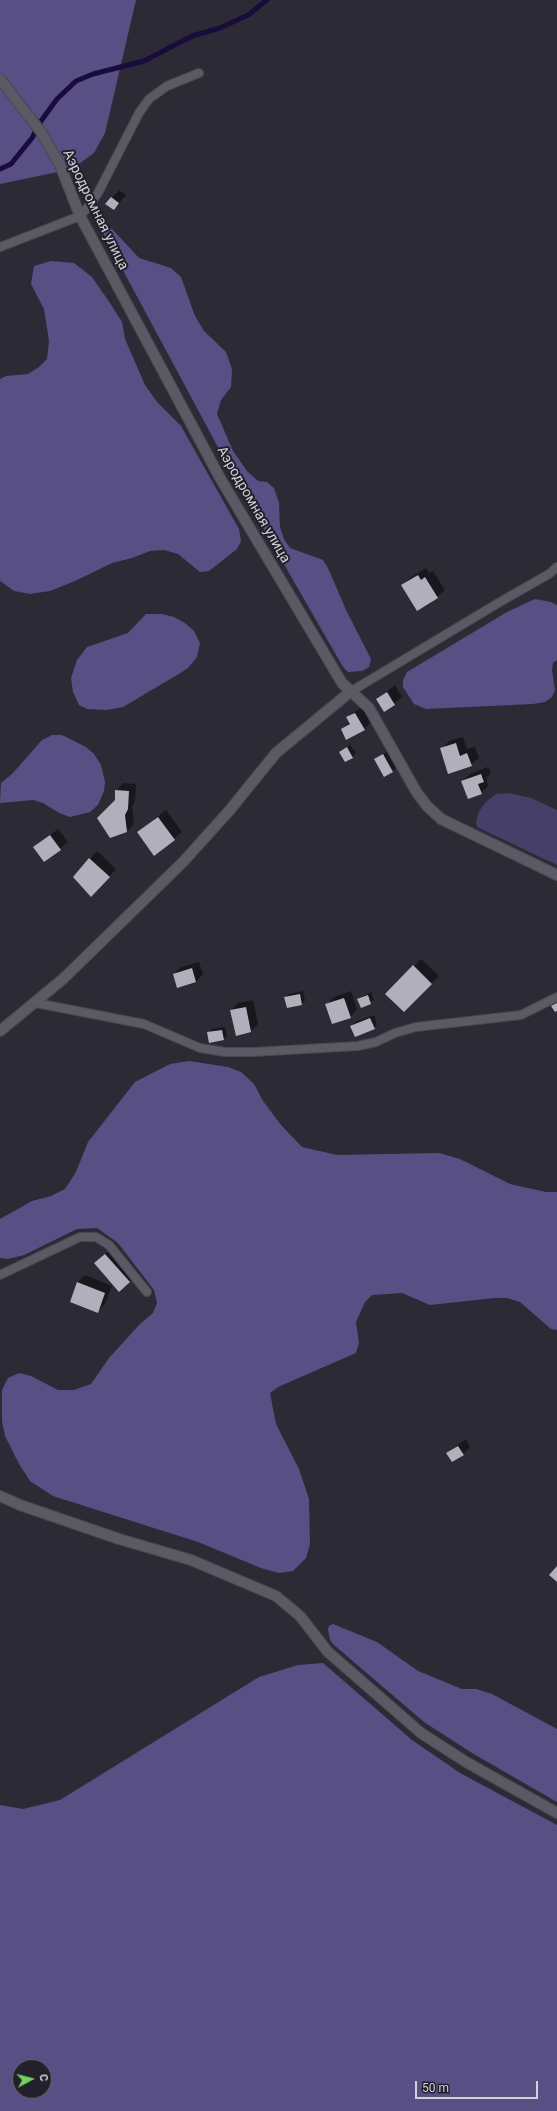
<!DOCTYPE html>
<meta charset="utf-8">
<style>
body{margin:0}
#map{position:relative;width:557px;height:2111px;overflow:hidden;background:#2c2b35;font-family:Roboto,sans-serif}
canvas{display:block}
.north{position:absolute;left:12px;top:2059px;width:40px;height:40px;box-sizing:border-box;background:#22212b;border:1px solid #686770;border-radius:50%;rotate:83deg;font-size:11px;font-weight:700;line-height:16px;text-align:center;color:#d1d1d7}
.north::after{content:'';display:block;margin:auto;width:14px;height:18px;background:#73d25d;clip-path:polygon(50% 0,100% 100%,50% 72%,0 100%)}
.scale{position:absolute;left:415px;top:2081px;width:123px;height:18px;box-sizing:border-box;border:2px solid #d1d1d7;border-top:0;padding-left:5px;font-size:12px;line-height:14px;white-space:nowrap;color:#d1d1d7;-webkit-text-stroke:3px #22212b;paint-order:stroke}
</style>
<div id="map">
<canvas width="557" height="2111"></canvas>
<div class="north">С</div>
<div class="scale">50 m</div>
</div>
<script>
const context = document.querySelector('canvas').getContext('2d');
context.lineJoin = 'round';
function fillPath(path, color) {
  context.fillStyle = color;
  context.fill(path, 'evenodd');
}
function shape(rows) {
  const path = new Path2D();
  for (const r of rows) {
    path.moveTo(r[0], r[1]);
    for (let i = 2; i < r.length; i += 2) path.lineTo(r[i], r[i + 1]);
  }
  return path;
}
function stroke(path, color, width, dash) {
  context.strokeStyle = color;
  context.lineWidth = width;
  context.lineCap = dash ? 'butt' : 'round';
  context.setLineDash(dash || []);
  context.stroke(path);
}
function drawText(font, color, halo, rows, align = 'center') {
  context.font = font + ' Roboto,sans-serif';
  context.lineWidth = 4;
  context.setLineDash([]);
  context.textBaseline = 'middle';
  context.strokeStyle = halo;
  context.fillStyle = color;
  for (const [text, x, y, turn = 0] of rows) {
    context.save();
    context.translate(x, y);
    context.rotate((+turn || 0) * Math.PI / 180);
    context.textAlign = isNaN(turn) ? turn : align;
    if (halo) context.strokeText(text, 0, 0);
    context.fillText(text, 0, 0);
    context.restore();
  }
}
fillPath(shape([
 [509,793,531,798,557,810,557,865,477,827,476,822,479,811,487,801,496,794]
]), '#453f69');
fillPath(shape([
 [0,0,136,0,105,133,94,153,72,169,0,184],
 [107,227,112,229,139,258,171,268,181,277,195,316,204,331,226,352,232,369,231,387,221,400,217,414,233,451,247,471,258,481,267,482,274,488,279,503,280,527,284,539,290,548,323,560,328,568,347,612,371,659,369,667,362,671,348,672,343,667,234,477,104,235,104,229],
 [51,261,74,263,92,277,112,306,122,322,125,339,145,385,157,402,181,426,239,529,241,541,237,549,209,571,200,572,178,554,164,550,150,551,132,558,112,563,75,581,50,591,30,594,14,591,0,581,0,379,6,376,28,374,39,367,47,359,49,341,44,309,31,284,34,266],
 [535,599,551,602,557,605,557,660,553,663,552,670,555,690,552,697,545,702,533,704,426,709,414,704,403,687,403,680,407,672,507,612],
 [146,614,162,614,174,617,185,623,194,631,200,643,197,657,188,668,177,675,123,707,107,710,87,709,79,705,73,692,71,678,77,660,87,647,128,633],
 [52,735,62,735,86,747,94,754,101,765,105,782,104,791,98,805,90,812,70,817,59,813,43,803,33,800,0,803,1,783,12,774,42,740],
 [189,1061,228,1067,241,1072,254,1084,263,1101,281,1125,302,1147,337,1155,439,1153,460,1159,510,1184,546,1192,557,1192,557,1330,551,1329,520,1302,507,1298,494,1298,430,1305,402,1293,372,1295,365,1302,356,1322,359,1343,356,1353,278,1387,270,1393,276,1424,299,1469,309,1499,310,1544,306,1558,293,1571,279,1573,261,1568,198,1542,53,1496,30,1481,19,1464,5,1436,2,1421,2,1390,8,1378,19,1373,31,1376,58,1390,74,1390,91,1384,109,1358,140,1324,153,1313,157,1303,154,1290,118,1243,97,1228,77,1229,24,1255,8,1259,0,1258,0,1219,32,1201,51,1196,65,1189,76,1172,88,1142,135,1082,170,1064],
 [333,1624,377,1642,418,1671,462,1689,476,1689,492,1694,557,1729,557,1802,472,1753,424,1722,334,1645,330,1640,328,1629,329,1626],
 [323,1663,412,1740,460,1773,557,1825,557,2111,0,2111,0,1805,23,1809,60,1800,259,1677,298,1665],
 [20,2067,44,2067,44,2091,20,2091]
]), '#584f85');
fillPath(shape([
 [119,190,126,195,114,209,107,204],
 [426,568,429,573,433,571,445,590,437,597,417,609,403,585,410,578],
 [395,685,402,697,384,711,377,699],
 [363,706,371,722,364,729,342,730,350,722,347,718],
 [463,737,467,749,475,747,479,758,471,765,442,749,449,741],
 [350,745,356,753,352,757,340,752],
 [387,752,396,768,385,776,375,760],
 [488,767,491,773,486,778,488,786,481,793,463,781,470,774],
 [123,783,136,784,135,801,132,807,134,824,127,831,116,801,116,791],
 [166,810,182,832,154,854,138,832],
 [58,829,68,842,44,861,34,848],
 [97,851,116,869,98,889,74,876],
 [421,959,439,976,404,1011,387,994],
 [199,962,203,974,196,982,174,975,181,967],
 [303,991,305,1001,301,1004,285,997,289,994],
 [351,991,357,1009,350,1017,327,1004,334,997],
 [371,992,374,1000,361,1007,358,999],
 [253,1000,258,1024,251,1031,231,1010,238,1003],
 [374,1015,377,1025,374,1028,352,1026,355,1022],
 [225,1027,227,1036,224,1039,208,1033,212,1029],
 [113,1247,137,1274,129,1282,103,1256],
 [85,1275,112,1286,105,1304,98,1311,71,1301,78,1282],
 [466,1439,470,1447,463,1454,447,1453]
]), '#0007');
stroke(shape([
 [0,169,11,164,32,138,41,121,57,99,76,81,93,74,144,61,192,36,220,28,248,15,267,0]
]), '#190b3b', 5);
fillPath(shape([
 [111,197,119,203,114,210,105,204],
 [418,575,421,580,425,577,438,598,417,611,401,585],
 [387,692,395,705,384,712,376,699],
 [355,713,365,730,346,740,341,729,350,724,346,717],
 [456,743,460,756,467,753,472,766,448,774,440,748],
 [347,747,353,758,345,762,339,752],
 [383,754,393,772,384,777,374,759],
 [481,774,484,782,478,784,482,794,468,799,461,781],
 [115,790,129,791,128,809,125,815,127,832,110,838,97,818,115,800],
 [158,817,175,840,154,856,137,832],
 [50,835,61,850,44,862,33,847],
 [89,858,110,877,91,897,73,877],
 [413,965,432,984,404,1012,385,994],
 [192,968,196,982,177,988,173,974],
 [300,994,302,1005,287,1008,284,997],
 [368,995,371,1004,361,1008,357,999],
 [344,998,351,1018,332,1024,325,1004],
 [557,1003,557,1011,555,1012,551,1006],
 [246,1007,251,1032,236,1036,230,1010],
 [370,1018,375,1029,355,1037,350,1026],
 [222,1030,224,1040,209,1043,207,1032],
 [105,1254,130,1282,119,1292,94,1263],
 [77,1282,105,1293,98,1313,70,1302],
 [458,1446,464,1455,452,1462,446,1453],
 [557,1566,557,1582,549,1575]
]), '#b0afbc');
const service = shape([
 [0,247,80,216,89,206,98,193,139,113,149,99,167,86,199,73],
 [350,692,500,602,549,574,557,567],
 [36,1003,144,1024,200,1048,225,1052,253,1052,358,1046,376,1042,395,1033,416,1027,521,1015,557,997],
 [0,1275,80,1237,96,1237,109,1245,147,1292]
]);
const minor = shape([
 [0,79,41,132,60,165,80,216,220,478,342,683,369,708,417,793,427,806,441,819,557,875],
 [0,1031,63,979,183,862,229,811,276,753,350,692]
]);
const secondary = shape([
 [0,1496,20,1505,119,1539,191,1560,276,1596,300,1616,328,1652,421,1733,466,1762,557,1813]
]);
stroke(service, '#494851', 10);
stroke(minor, '#494851', 12);
stroke(secondary, '#494851', 12);
stroke(service, '#5a5964', 8);
stroke(minor, '#5a5964', 10);
stroke(secondary, '#5a5964', 10);
drawText('14px', '#d1d1d7', '#22212b', [
 ["Аэродромная улица",95,210,64],
 ["Аэродромная улица",253,505,60]
]);
</script>
